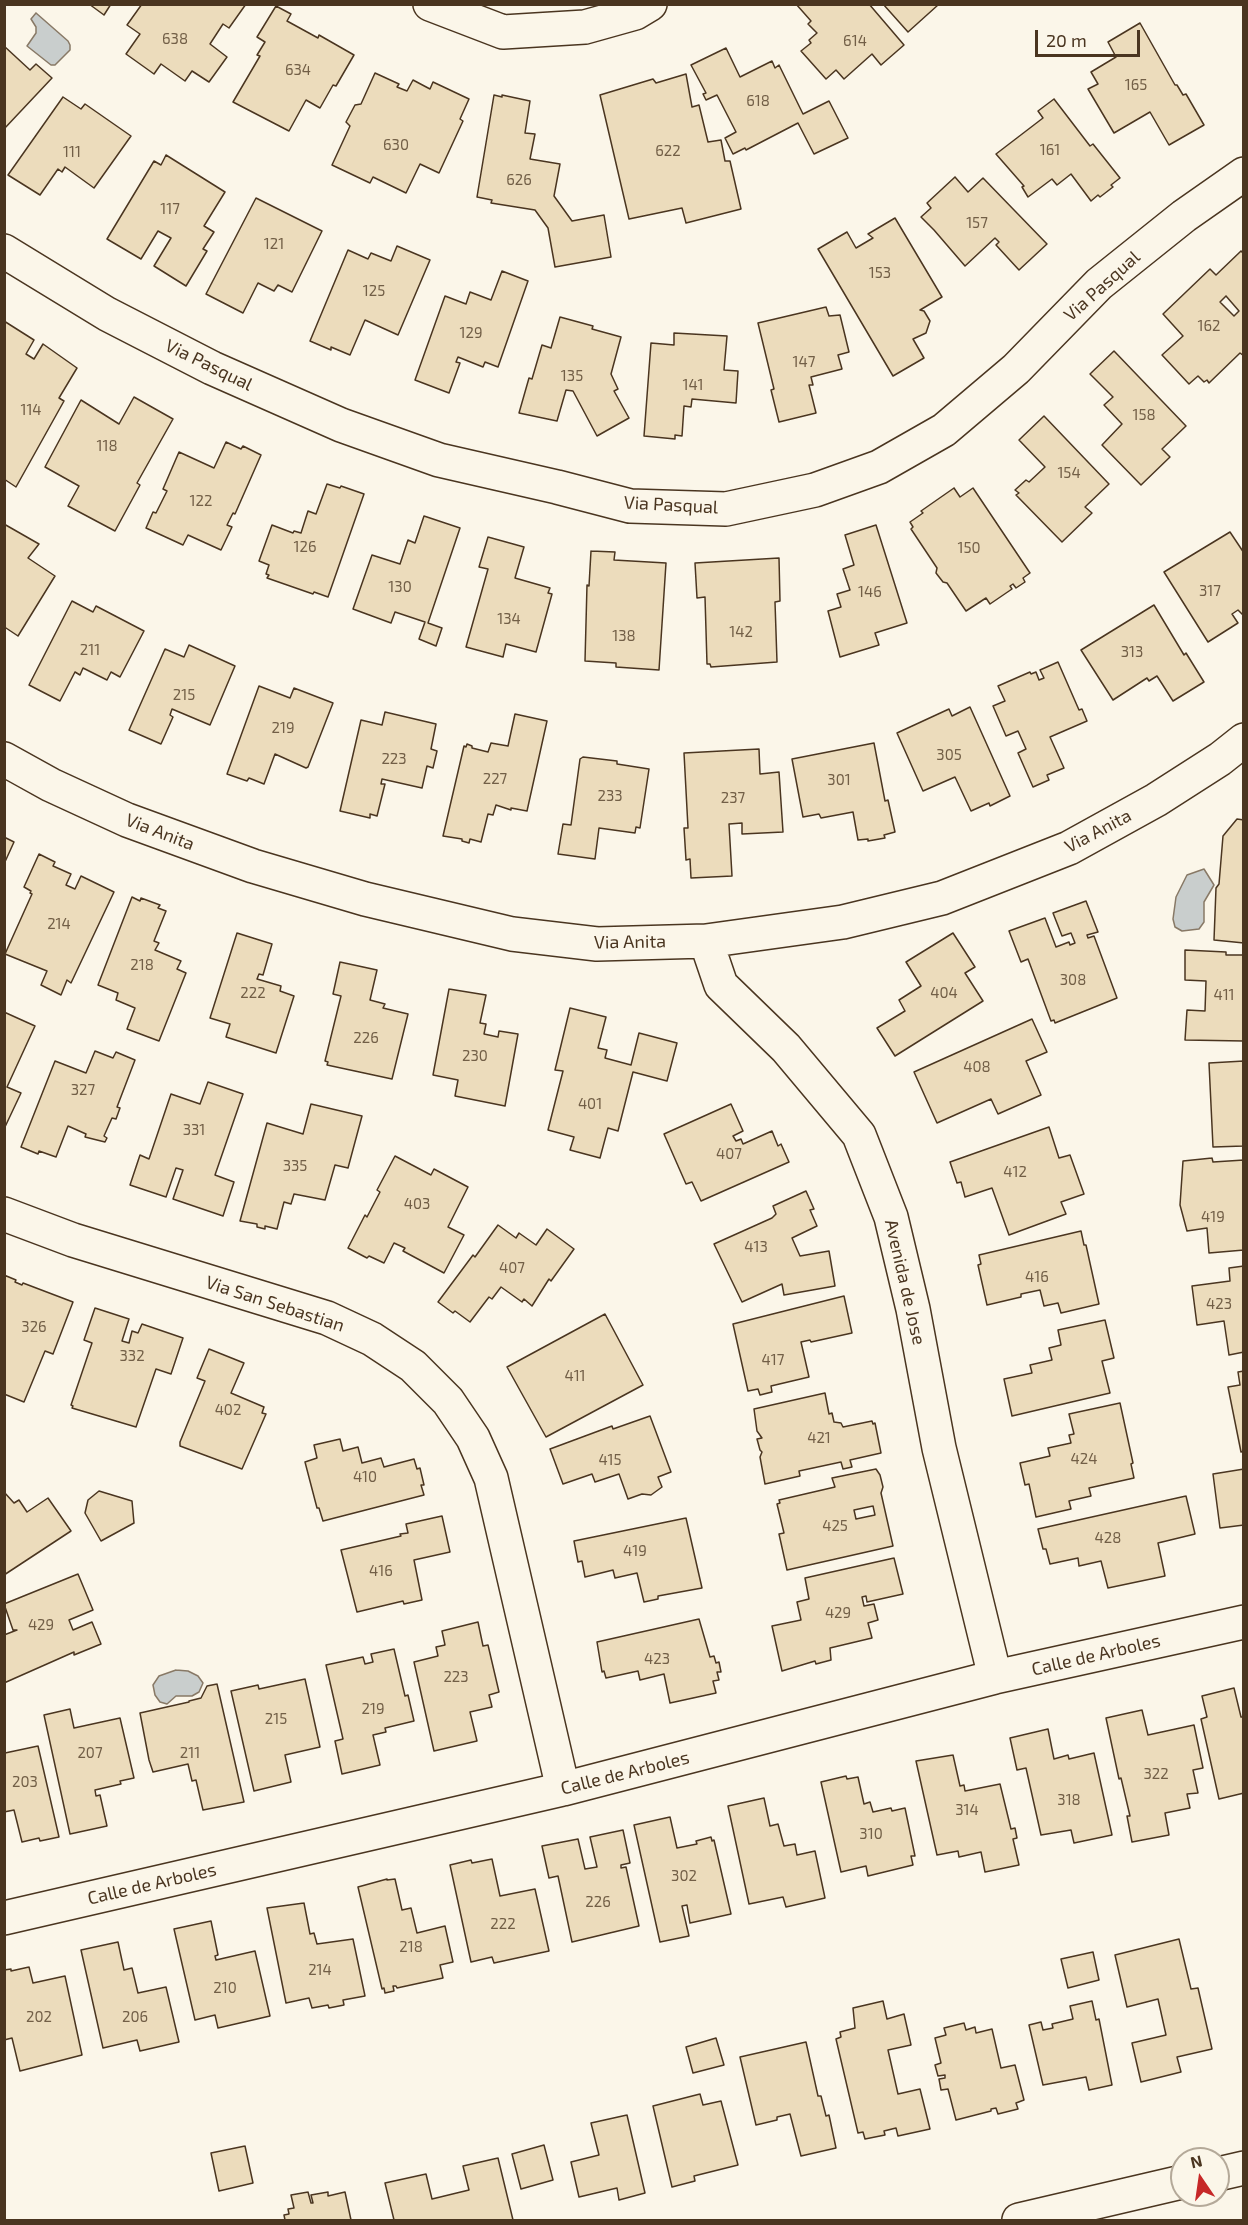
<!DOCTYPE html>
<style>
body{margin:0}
#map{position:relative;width:1248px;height:2225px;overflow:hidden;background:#fbf6e9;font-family:"Exo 2",sans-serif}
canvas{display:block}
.frame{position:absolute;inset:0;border:6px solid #4a3520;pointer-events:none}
.north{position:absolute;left:1170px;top:2147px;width:60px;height:60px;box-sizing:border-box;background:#fbf6e9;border:2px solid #b4a999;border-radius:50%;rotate:347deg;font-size:16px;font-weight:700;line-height:24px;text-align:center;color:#4a3520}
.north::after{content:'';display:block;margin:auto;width:21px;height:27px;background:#c62828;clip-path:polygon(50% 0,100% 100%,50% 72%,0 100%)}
.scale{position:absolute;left:1035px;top:30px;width:105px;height:27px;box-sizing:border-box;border:3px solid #4a3520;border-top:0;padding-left:8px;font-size:18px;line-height:21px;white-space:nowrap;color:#4a3520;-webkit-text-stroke:4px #fbf6e9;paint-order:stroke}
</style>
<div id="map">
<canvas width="1248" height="2225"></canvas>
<div class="frame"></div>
<div class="north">N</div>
<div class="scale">20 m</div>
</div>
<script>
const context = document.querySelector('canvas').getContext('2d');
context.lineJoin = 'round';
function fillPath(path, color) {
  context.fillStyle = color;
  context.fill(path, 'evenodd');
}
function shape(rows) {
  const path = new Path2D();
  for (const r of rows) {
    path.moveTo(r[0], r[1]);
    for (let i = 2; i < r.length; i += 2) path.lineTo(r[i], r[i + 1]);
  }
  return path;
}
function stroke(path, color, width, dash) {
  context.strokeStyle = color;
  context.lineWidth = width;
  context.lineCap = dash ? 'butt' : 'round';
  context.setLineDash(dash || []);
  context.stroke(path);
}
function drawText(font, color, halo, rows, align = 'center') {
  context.font = font + ' "Exo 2",sans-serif';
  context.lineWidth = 4.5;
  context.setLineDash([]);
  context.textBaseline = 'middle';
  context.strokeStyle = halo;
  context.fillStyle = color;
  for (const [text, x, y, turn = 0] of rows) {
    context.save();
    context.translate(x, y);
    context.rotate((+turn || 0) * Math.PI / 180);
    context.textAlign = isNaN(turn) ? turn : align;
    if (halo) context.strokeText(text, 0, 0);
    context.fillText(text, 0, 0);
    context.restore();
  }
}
const water = shape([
 [36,13,68,41,70,45,70,50,55,65,51,65,27,46,36,33,36,27,31,19,36,13],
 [1204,869,1214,885,1204,902,1204,922,1199,929,1182,931,1175,927,1173,919,1176,897,1187,875,1204,869],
 [176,1670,188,1671,198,1676,203,1683,199,1692,192,1696,176,1696,167,1704,160,1702,155,1695,153,1685,159,1676,176,1670]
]);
fillPath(water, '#c9cecd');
stroke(water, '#887966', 1.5);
const building = shape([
 [89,4,111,4,104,15,89,4],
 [142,4,246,4,229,28,223,24,210,44,227,57,209,82,192,71,185,81,161,64,154,74,126,54,140,34,127,25,142,4],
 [796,4,869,4,904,45,881,65,872,54,844,79,836,70,826,79,801,51,811,43,809,40,817,33,808,24,811,21,796,4],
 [883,4,938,4,938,5,908,32,883,4],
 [276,6,291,14,287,21,318,38,319,35,354,55,336,86,333,85,320,108,306,100,289,131,233,102,260,56,257,55,265,42,257,37,276,6],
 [1140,23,1175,85,1177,85,1183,95,1186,94,1204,125,1169,145,1150,112,1114,133,1088,89,1098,84,1091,72,1116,57,1108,42,1140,23],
 [4,46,30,70,36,64,52,78,4,129,4,46],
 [726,48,740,77,772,61,775,68,779,65,803,114,829,101,848,138,814,154,798,123,746,150,745,148,733,154,725,138,736,132,717,95,706,100,703,94,706,93,691,65,726,48],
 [375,73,399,84,397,87,407,91,413,80,430,89,433,82,469,99,460,119,463,121,439,173,420,164,406,193,373,177,370,183,332,165,350,126,346,122,355,105,361,104,375,73],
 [686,74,692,107,699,105,708,142,721,140,725,161,730,161,741,209,686,223,682,208,629,219,600,95,653,79,656,83,686,74],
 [494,95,502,97,502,95,530,101,525,133,535,134,530,159,560,164,554,196,572,221,604,215,611,257,555,267,548,228,535,210,491,203,492,200,477,197,494,95],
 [63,97,81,109,85,104,131,136,94,188,65,167,62,172,58,169,40,195,8,175,63,97],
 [1054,99,1090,146,1093,144,1120,178,1111,185,1113,187,1100,197,1098,195,1091,201,1071,174,1057,185,1052,179,1028,197,1022,187,1024,186,996,154,1043,118,1038,111,1054,99],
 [166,155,225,192,204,226,214,232,203,249,207,251,186,286,154,266,171,238,158,231,141,259,107,239,154,161,161,165,166,155],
 [955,177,968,192,983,178,1047,244,1019,270,996,245,999,242,995,238,965,266,934,230,921,217,931,208,927,203,955,177],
 [256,198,322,231,292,292,278,285,274,291,258,283,243,313,206,294,256,198],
 [895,218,942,297,920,310,924,311,930,321,926,333,913,339,924,358,893,376,818,249,847,232,856,248,873,238,868,234,895,218],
 [397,246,430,260,398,335,365,320,350,355,331,347,331,350,310,341,348,250,368,259,371,253,391,261,397,246],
 [1241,251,1244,254,1244,356,1240,353,1209,383,1207,380,1204,382,1198,376,1189,384,1162,355,1183,336,1163,314,1210,269,1216,275,1241,251],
 [1226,296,1239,311,1234,316,1220,302,1226,296],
 [502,271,528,281,498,367,485,362,483,367,458,357,456,362,460,363,449,393,415,380,445,296,466,304,470,292,491,300,502,271],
 [826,307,829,316,840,315,849,352,838,355,842,369,811,377,813,385,809,385,816,413,779,422,771,390,774,389,758,323,826,307],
 [560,317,593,326,592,329,621,337,611,374,618,389,614,391,629,418,597,436,573,391,566,390,557,421,519,413,529,378,532,379,542,345,551,348,560,317],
 [4,321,34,340,26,354,34,359,43,344,77,368,59,398,64,401,16,487,4,479,4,321],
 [674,333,727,336,724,370,738,371,736,403,692,399,691,407,684,406,682,436,675,435,675,439,644,436,651,343,674,345,674,333],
 [1114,351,1186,426,1162,449,1170,457,1141,485,1102,445,1122,424,1104,405,1113,397,1090,374,1114,351],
 [134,397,173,419,137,483,140,485,115,531,68,506,79,486,45,467,81,400,119,424,134,397],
 [1044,416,1109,484,1085,507,1092,513,1062,542,1016,495,1019,493,1015,490,1026,480,1029,482,1045,467,1019,440,1044,416],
 [226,442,241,449,243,446,261,455,235,514,233,513,227,525,232,527,221,550,188,535,183,545,146,528,153,512,156,513,167,491,163,489,179,452,214,468,226,442],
 [327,484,340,488,341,486,364,494,328,597,314,592,313,594,267,578,269,575,266,574,269,565,259,561,272,525,293,533,294,531,301,533,308,511,316,514,327,484],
 [954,488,960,497,973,488,1030,573,1023,578,1025,582,1016,588,1013,584,1010,586,1012,589,990,604,986,598,966,611,947,583,943,582,936,573,937,568,911,529,913,527,910,522,923,513,921,511,954,488],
 [424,516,460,528,428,623,442,628,436,646,419,639,425,622,395,612,391,623,353,609,372,555,400,564,408,540,415,543,424,516],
 [4,524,39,544,28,558,55,576,18,636,6,628,4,630,4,524],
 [876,525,907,623,875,633,879,645,840,657,828,611,841,607,837,594,850,590,843,569,854,565,845,535,876,525],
 [1230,532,1244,553,1244,616,1238,610,1232,614,1238,623,1208,642,1164,572,1230,532],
 [488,537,524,547,515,578,550,588,548,593,552,594,536,652,506,644,503,657,466,647,488,569,479,567,488,537],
 [591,551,615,552,614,560,666,563,659,670,616,667,616,663,585,661,587,585,589,586,591,551],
 [779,558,780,601,775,602,777,662,711,667,710,664,707,664,705,597,697,598,695,563,779,558],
 [72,601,93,612,96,606,144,631,120,677,111,672,107,680,83,668,80,675,75,672,60,701,29,685,72,601],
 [1154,605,1184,655,1186,653,1204,682,1173,701,1157,676,1149,681,1147,678,1113,700,1081,650,1154,605],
 [189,645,235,666,210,725,172,709,170,715,173,717,161,744,129,730,165,649,184,657,189,645],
 [1058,662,1079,710,1082,709,1087,721,1050,737,1064,768,1047,775,1049,780,1033,787,1018,753,1026,749,1018,731,1006,736,993,706,1005,701,998,686,1030,672,1031,674,1036,672,1039,680,1044,678,1040,670,1058,662],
 [259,686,290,698,294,688,333,703,308,767,306,768,275,754,264,784,249,778,247,781,227,774,259,686],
 [970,707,1010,796,990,806,989,803,971,811,955,777,923,791,897,733,949,709,952,716,970,707],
 [385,712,436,724,431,749,437,751,433,768,427,766,422,788,382,779,381,784,385,784,377,816,370,814,370,818,340,811,361,720,382,725,385,712],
 [515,714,547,721,527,811,511,808,511,810,496,805,493,815,488,814,481,842,470,839,469,843,462,841,462,839,443,836,464,746,466,747,467,744,472,746,472,748,488,752,491,743,508,746,515,714],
 [874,743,885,801,888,800,895,832,884,835,885,838,868,841,868,839,858,840,853,812,821,818,819,814,803,817,792,759,874,743],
 [759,749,760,774,779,772,783,832,742,834,742,823,729,824,732,876,691,878,690,859,686,860,684,828,688,828,684,753,759,749],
 [583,757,617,761,617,764,649,769,640,828,636,827,635,833,599,828,595,859,558,854,563,824,571,825,580,759,583,757],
 [1237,819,1244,820,1244,943,1214,940,1216,888,1219,884,1223,836,1237,819],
 [4,837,14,842,4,864,4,837],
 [39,854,55,862,53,866,71,874,66,885,75,889,81,876,114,892,71,983,67,980,61,995,41,985,47,971,5,954,32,894,30,893,31,891,24,887,39,854],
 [132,897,140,901,141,898,160,905,158,908,166,911,154,941,159,943,155,950,181,961,177,969,186,973,159,1041,127,1029,135,1008,116,1000,118,993,98,985,132,897],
 [1086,901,1098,932,1087,935,1088,938,1094,936,1117,998,1055,1023,1054,1020,1051,1021,1028,959,1021,962,1009,931,1045,918,1056,947,1069,942,1070,945,1075,943,1071,933,1062,936,1053,913,1086,901],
 [237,933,272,944,263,975,259,974,257,979,281,986,280,991,294,996,276,1053,226,1037,230,1024,210,1018,237,933],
 [953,933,975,967,965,973,983,1001,895,1056,877,1028,905,1011,899,1000,921,986,906,962,953,933],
 [1185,950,1226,952,1226,955,1244,955,1244,1041,1185,1040,1187,1010,1205,1011,1206,981,1185,980,1185,950],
 [340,962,377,970,370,1000,385,1004,383,1008,408,1014,392,1079,327,1065,328,1062,325,1061,341,996,333,994,340,962],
 [449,989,486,995,480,1023,486,1024,484,1034,498,1037,499,1031,518,1034,505,1106,455,1096,458,1080,433,1075,449,989],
 [570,1008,606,1017,598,1048,607,1050,605,1058,631,1065,639,1033,677,1043,667,1081,633,1072,618,1131,608,1128,600,1158,570,1150,574,1137,548,1130,563,1071,555,1070,570,1008],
 [4,1012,35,1026,7,1087,21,1093,4,1129,4,1012],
 [1032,1019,1047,1052,1026,1061,1041,1095,998,1114,991,1099,937,1123,914,1072,1032,1019],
 [95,1051,113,1058,116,1052,135,1060,117,1107,120,1108,116,1119,112,1118,104,1136,107,1138,105,1142,85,1137,86,1134,68,1126,56,1157,39,1151,38,1154,21,1147,55,1061,86,1073,95,1051],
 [1244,1061,1244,1146,1213,1147,1209,1063,1244,1061],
 [208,1082,243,1094,215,1175,234,1182,223,1216,173,1199,183,1170,176,1168,166,1197,130,1185,140,1155,149,1159,171,1094,200,1104,208,1082],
 [311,1104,362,1116,348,1168,335,1165,325,1200,294,1194,291,1204,284,1202,277,1229,265,1226,265,1229,257,1227,257,1224,240,1221,267,1123,303,1134,311,1104],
 [731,1104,743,1131,733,1136,736,1141,741,1139,743,1144,772,1131,778,1146,781,1144,789,1162,701,1201,692,1182,686,1184,664,1134,731,1104],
 [1049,1127,1059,1158,1070,1155,1084,1194,1061,1202,1066,1214,1009,1235,992,1188,965,1197,961,1182,957,1183,950,1162,1049,1127],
 [395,1156,431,1175,434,1169,468,1187,448,1227,464,1235,444,1273,403,1251,405,1248,394,1243,384,1263,369,1256,367,1258,348,1248,365,1215,367,1217,380,1192,377,1190,395,1156],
 [1212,1158,1213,1162,1244,1160,1244,1250,1209,1253,1207,1228,1187,1231,1180,1205,1183,1161,1212,1158],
 [806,1191,814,1209,810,1210,817,1226,792,1238,800,1256,829,1251,835,1286,784,1295,782,1284,742,1302,714,1244,772,1218,776,1214,773,1206,806,1191],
 [498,1225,516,1238,519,1233,536,1245,547,1229,574,1249,551,1281,549,1279,532,1306,524,1299,522,1302,501,1287,492,1299,489,1297,470,1322,455,1311,453,1313,438,1302,473,1255,475,1257,498,1225],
 [1081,1231,1084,1245,1086,1245,1099,1304,1061,1313,1058,1303,1044,1306,1040,1290,1021,1294,1021,1297,987,1305,978,1265,981,1264,979,1255,1081,1231],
 [1244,1266,1244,1352,1229,1355,1224,1321,1197,1325,1192,1286,1230,1281,1229,1268,1244,1266],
 [4,1275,16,1280,15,1282,22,1285,23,1283,73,1302,53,1354,45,1351,24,1402,4,1394,4,1275],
 [844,1296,852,1333,811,1342,810,1340,801,1342,809,1377,771,1386,772,1392,760,1395,758,1389,748,1391,733,1324,844,1296],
 [95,1308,129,1319,122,1341,129,1343,132,1331,138,1333,142,1324,183,1338,171,1374,156,1369,136,1427,72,1408,73,1406,71,1405,92,1343,84,1340,95,1308],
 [605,1314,643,1385,546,1437,507,1367,605,1314],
 [1105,1320,1114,1358,1102,1361,1110,1393,1012,1416,1004,1379,1032,1373,1030,1365,1052,1360,1049,1348,1061,1345,1058,1330,1105,1320],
 [209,1349,244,1363,231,1393,264,1407,262,1413,266,1414,242,1469,180,1446,180,1442,205,1381,197,1378,209,1349],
 [1244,1371,1244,1451,1241,1452,1228,1387,1240,1385,1238,1372,1244,1371],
 [825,1393,829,1414,832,1413,834,1422,841,1423,843,1427,872,1421,873,1424,875,1423,881,1453,850,1460,852,1467,843,1469,841,1462,799,1471,800,1476,765,1484,760,1457,762,1452,760,1450,757,1439,762,1438,757,1431,754,1409,825,1393],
 [1120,1403,1133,1463,1131,1464,1134,1478,1089,1488,1091,1496,1069,1501,1071,1509,1036,1517,1029,1484,1025,1485,1020,1463,1050,1456,1048,1448,1071,1443,1069,1435,1074,1434,1069,1414,1120,1403],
 [650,1416,671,1472,658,1477,662,1487,651,1495,642,1494,628,1499,619,1474,595,1482,592,1474,563,1484,550,1449,612,1426,613,1429,650,1416],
 [340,1439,343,1451,358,1447,362,1463,381,1458,384,1467,414,1459,417,1469,420,1468,424,1485,421,1485,424,1495,323,1521,319,1508,317,1508,305,1462,317,1458,314,1445,340,1439],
 [876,1469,880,1475,883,1487,881,1493,893,1546,787,1570,779,1534,784,1533,777,1504,780,1503,779,1500,835,1487,832,1478,876,1469],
 [873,1506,875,1515,856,1519,854,1510,873,1506],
 [1244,1469,1244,1525,1220,1528,1213,1474,1244,1469],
 [99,1491,132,1501,134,1523,101,1541,85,1513,88,1500,99,1491],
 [4,1492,14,1503,19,1500,27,1512,48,1498,71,1531,4,1575,4,1492],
 [1186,1496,1195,1534,1158,1543,1165,1576,1108,1588,1101,1561,1079,1566,1078,1558,1050,1564,1046,1549,1043,1549,1038,1529,1186,1496],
 [442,1516,450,1552,414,1560,422,1600,404,1604,403,1601,357,1612,341,1550,401,1536,400,1534,408,1533,406,1524,442,1516],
 [686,1518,702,1588,658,1596,658,1599,644,1602,637,1573,615,1578,613,1570,585,1577,582,1561,578,1562,574,1541,686,1518],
 [894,1558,903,1594,867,1602,866,1596,862,1597,864,1606,874,1604,878,1620,868,1623,872,1638,830,1648,831,1660,816,1664,815,1661,782,1671,772,1626,801,1620,797,1602,809,1599,805,1578,894,1558],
 [78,1574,93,1610,69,1620,73,1630,92,1622,101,1644,74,1655,74,1652,4,1683,4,1635,17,1630,13,1630,4,1604,78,1574],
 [699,1619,710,1657,714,1656,716,1663,719,1662,721,1672,717,1672,719,1680,713,1681,716,1693,670,1703,664,1674,640,1680,638,1671,606,1678,604,1671,602,1672,597,1642,699,1619],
 [478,1622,483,1646,488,1645,499,1692,489,1695,492,1707,470,1712,477,1741,434,1751,414,1662,438,1656,436,1647,445,1645,442,1631,478,1622],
 [394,1649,405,1696,408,1695,414,1721,385,1728,386,1732,373,1735,380,1765,342,1774,335,1741,343,1739,326,1665,363,1657,365,1664,373,1662,371,1654,394,1649],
 [305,1679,320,1747,285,1755,291,1782,254,1791,231,1691,258,1685,259,1689,305,1679],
 [217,1684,244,1802,203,1810,196,1780,192,1781,188,1764,153,1772,149,1760,140,1713,189,1702,189,1701,201,1698,207,1686,217,1684],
 [1234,1688,1241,1717,1244,1717,1244,1793,1219,1799,1201,1719,1207,1717,1202,1696,1234,1688],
 [70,1709,74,1728,120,1718,134,1778,120,1781,121,1784,95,1790,96,1796,100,1795,107,1826,70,1834,44,1715,70,1709],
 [1142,1710,1148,1735,1194,1725,1203,1768,1193,1770,1198,1793,1187,1794,1190,1808,1165,1813,1169,1835,1132,1842,1127,1816,1130,1816,1121,1778,1119,1779,1106,1718,1142,1710],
 [1048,1729,1054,1759,1068,1755,1069,1759,1094,1753,1112,1835,1074,1843,1071,1830,1041,1835,1026,1768,1017,1770,1010,1738,1048,1729],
 [38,1746,59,1837,40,1841,39,1838,22,1842,14,1810,4,1812,4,1751,5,1753,38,1746],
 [953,1755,960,1786,964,1785,965,1791,1000,1784,1011,1829,1015,1828,1017,1838,1013,1839,1019,1865,985,1872,981,1852,959,1857,958,1851,937,1855,916,1761,953,1755],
 [846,1776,847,1779,858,1777,864,1804,870,1802,873,1812,891,1808,892,1811,905,1808,915,1856,911,1856,913,1865,868,1876,866,1866,841,1872,821,1782,846,1776],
 [764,1798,770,1826,778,1824,784,1846,795,1844,797,1855,815,1851,825,1898,786,1907,783,1897,749,1904,728,1806,764,1798],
 [670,1817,677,1848,697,1844,696,1841,711,1837,712,1841,714,1840,731,1914,690,1923,687,1905,682,1906,689,1936,660,1942,634,1825,670,1817],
 [623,1830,630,1863,621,1865,621,1868,626,1867,639,1926,572,1942,558,1876,549,1878,542,1846,578,1839,585,1869,597,1867,590,1837,623,1830],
 [492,1859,500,1896,535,1889,549,1951,494,1963,492,1957,471,1962,450,1865,471,1860,472,1863,492,1859],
 [387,1879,387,1880,395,1879,402,1910,411,1908,417,1933,445,1926,453,1962,440,1965,443,1978,397,1988,396,1986,393,1986,394,1991,385,1993,384,1988,382,1989,358,1887,387,1879],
 [304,1903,310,1934,314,1933,317,1944,353,1939,365,1996,343,2000,344,2005,329,2008,328,2005,312,2008,309,1998,286,2003,267,1908,304,1903],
 [211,1921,218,1955,215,1956,216,1960,255,1951,270,2016,218,2028,215,2015,195,2020,174,1929,211,1921],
 [1179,1939,1191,1989,1198,1988,1212,2049,1177,2057,1181,2072,1141,2082,1132,2043,1166,2035,1158,1999,1127,2007,1115,1955,1179,1939],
 [118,1942,124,1970,132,1968,138,1993,166,1987,179,2042,140,2051,137,2040,103,2048,81,1950,118,1942],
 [1093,1952,1099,1980,1068,1988,1061,1959,1093,1952],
 [29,1967,33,1983,65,1976,82,2055,20,2071,12,2038,4,2040,4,1970,11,1969,11,1971,29,1967],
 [883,2001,887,2019,904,2014,911,2045,888,2050,898,2094,920,2089,930,2129,898,2136,896,2128,884,2131,885,2135,865,2139,863,2132,858,2133,836,2039,841,2037,840,2032,855,2028,853,2008,883,2001],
 [1092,2001,1096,2020,1099,2019,1112,2085,1089,2090,1086,2077,1043,2085,1029,2025,1041,2022,1043,2030,1053,2028,1052,2024,1073,2019,1070,2006,1092,2001],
 [964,2023,966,2030,975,2027,976,2033,992,2029,1001,2068,1015,2065,1024,2100,1016,2103,1018,2109,998,2114,996,2108,991,2109,991,2111,956,2120,948,2089,941,2090,939,2079,945,2078,945,2075,938,2076,935,2065,941,2063,935,2038,946,2035,944,2028,964,2023],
 [716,2038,724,2065,693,2073,686,2047,716,2038],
 [806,2042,818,2096,821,2096,826,2116,829,2115,836,2148,801,2156,790,2114,777,2117,777,2120,756,2125,740,2057,806,2042],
 [700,2094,703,2105,721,2101,738,2165,694,2176,695,2181,672,2187,653,2106,700,2094],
 [627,2115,645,2193,619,2200,617,2188,579,2197,571,2162,599,2155,591,2123,627,2115],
 [544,2145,553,2180,521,2189,512,2154,544,2145],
 [245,2146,253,2183,219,2191,211,2153,245,2146],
 [498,2158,513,2220,394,2220,385,2183,426,2174,432,2199,469,2190,463,2166,498,2158],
 [308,2192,311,2203,313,2203,311,2195,328,2192,328,2196,345,2192,351,2220,285,2220,284,2215,289,2214,288,2209,294,2208,291,2195,308,2192]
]);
fillPath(building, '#ecdcbc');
stroke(building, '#4a3520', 1.5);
const minor = shape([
 [430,4,503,32,585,27,635,13,650,4],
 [4,251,107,314,212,368,341,425,439,460,557,487,630,506,726,509,815,490,879,467,944,430,1016,369,1099,284,1184,216,1244,174],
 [4,759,51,785,127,820,253,866,365,899,512,934,597,944,706,941,843,922,942,898,1069,848,1156,800,1220,759,1244,740],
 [706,941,721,985,786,1048,859,1135,891,1217,913,1309,939,1448,995,1677],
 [4,1214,73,1240,327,1318,372,1339,413,1366,448,1401,473,1438,491,1478,563,1789],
 [4,1918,563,1789,995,1677,1244,1622],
 [1218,2174,1244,2168],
 [1019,2220,1182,2182]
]);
stroke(minor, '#4a3520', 36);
stroke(minor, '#fbf6e9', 33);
drawText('15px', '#725f47', null, [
 ["638",175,39],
 ["614",855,41],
 ["634",298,70],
 ["165",1136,85],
 ["618",758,101],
 ["630",396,145],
 ["161",1050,150],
 ["622",668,151],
 ["111",72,152],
 ["626",519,180],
 ["117",170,209],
 ["157",977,223],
 ["121",274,244],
 ["153",880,273],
 ["125",374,291],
 ["162",1209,326],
 ["129",471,333],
 ["147",804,362],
 ["135",572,376],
 ["141",693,385],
 ["114",31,410],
 ["158",1144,415],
 ["118",107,446],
 ["154",1069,473],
 ["122",201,501],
 ["126",305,547],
 ["150",969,548],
 ["130",400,587],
 ["317",1210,591],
 ["146",870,592],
 ["134",509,619],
 ["142",741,632],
 ["138",624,636],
 ["211",90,650],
 ["313",1132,652],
 ["215",184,695],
 ["219",283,728],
 ["305",949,755],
 ["223",394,759],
 ["227",495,779],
 ["301",839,780],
 ["233",610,796],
 ["237",733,798],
 ["214",59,924],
 ["218",142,965],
 ["308",1073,980],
 ["222",253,993],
 ["404",944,993],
 ["411",1224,995],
 ["226",366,1038],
 ["230",475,1056],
 ["408",977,1067],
 ["327",83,1090],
 ["401",590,1104],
 ["331",194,1130],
 ["407",729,1154],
 ["335",295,1166],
 ["412",1015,1172],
 ["403",417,1204],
 ["419",1213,1217],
 ["413",756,1247],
 ["407",512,1268],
 ["416",1037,1277],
 ["423",1219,1304],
 ["326",34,1327],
 ["332",132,1356],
 ["417",773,1360],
 ["411",575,1376],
 ["402",228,1410],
 ["421",819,1438],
 ["424",1084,1459],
 ["415",610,1460],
 ["410",365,1477],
 ["425",835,1526],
 ["428",1108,1538],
 ["419",635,1551],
 ["416",381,1571],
 ["429",838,1613],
 ["429",41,1625],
 ["423",657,1659],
 ["223",456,1677],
 ["219",373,1709],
 ["215",276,1719],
 ["207",90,1753],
 ["211",190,1753],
 ["322",1156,1774],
 ["203",25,1782],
 ["318",1069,1800],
 ["314",967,1810],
 ["310",871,1834],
 ["302",684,1876],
 ["226",598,1902],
 ["222",503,1924],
 ["218",411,1947],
 ["214",320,1970],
 ["210",225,1988],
 ["202",39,2017],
 ["206",135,2017]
]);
drawText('18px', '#4a3520', '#fbf6e9', [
 ["Via Pasqual",1102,286,-42],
 ["Via Pasqual",209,365,26],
 ["Via Pasqual",671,505,3],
 ["Via Anita",1098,831,-28],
 ["Via Anita",160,832,21],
 ["Via Anita",630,942,-1],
 ["Avenida de Jose",905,1282,77],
 ["Via San Sebastian",275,1304,18],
 ["Calle de Arboles",1096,1655,-13],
 ["Calle de Arboles",625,1773,-14],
 ["Calle de Arboles",152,1884,-13]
]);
</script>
